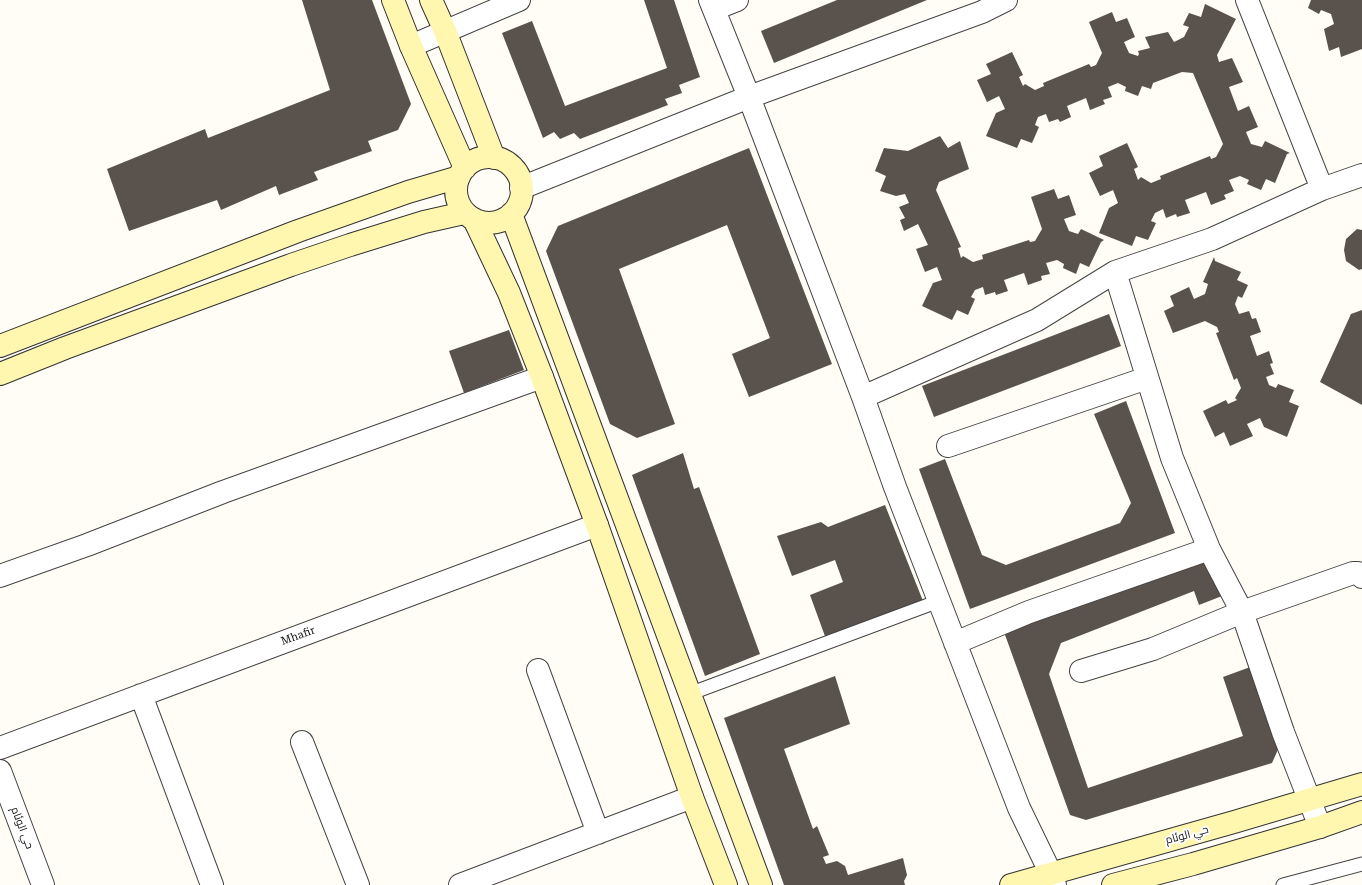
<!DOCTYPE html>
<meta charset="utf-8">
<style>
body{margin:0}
canvas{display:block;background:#fffdf5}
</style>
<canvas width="1362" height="885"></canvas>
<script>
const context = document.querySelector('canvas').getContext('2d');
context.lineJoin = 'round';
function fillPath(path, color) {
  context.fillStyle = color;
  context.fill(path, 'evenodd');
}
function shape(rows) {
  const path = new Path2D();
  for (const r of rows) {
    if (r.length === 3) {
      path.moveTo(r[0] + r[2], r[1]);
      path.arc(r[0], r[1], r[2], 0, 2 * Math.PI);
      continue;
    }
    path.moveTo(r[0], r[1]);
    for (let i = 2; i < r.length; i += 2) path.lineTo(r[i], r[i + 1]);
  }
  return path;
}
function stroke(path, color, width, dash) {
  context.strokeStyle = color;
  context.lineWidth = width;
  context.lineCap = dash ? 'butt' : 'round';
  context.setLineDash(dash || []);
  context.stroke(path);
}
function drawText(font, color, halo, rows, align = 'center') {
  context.font = font + ' "Roboto Serif",Cairo,serif';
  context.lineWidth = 4;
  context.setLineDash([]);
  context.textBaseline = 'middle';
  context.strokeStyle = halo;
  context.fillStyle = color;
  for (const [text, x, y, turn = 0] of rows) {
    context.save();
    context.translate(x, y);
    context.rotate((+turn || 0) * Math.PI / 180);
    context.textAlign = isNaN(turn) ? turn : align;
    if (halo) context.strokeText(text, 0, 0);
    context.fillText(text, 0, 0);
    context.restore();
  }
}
fillPath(shape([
 [302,0,372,0,411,104,398,130,368,141,372,151,314,172,318,180,279,195,276,186,221,210,217,200,129,231,107,169,205,129,208,138,330,90],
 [644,0,674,0,700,77,679,85,682,93,665,99,668,105,580,139,574,133,560,139,554,132,543,138,502,33,532,21,565,106,667,68],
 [837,0,927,0,774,63,761,31],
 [1311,0,1362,0,1362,49,1341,57,1339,47,1329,51,1324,29,1334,24,1331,14,1321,10,1319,14,1308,8],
 [1205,4,1236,19,1217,55,1219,62,1232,58,1243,82,1229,87,1238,111,1249,106,1258,127,1246,132,1251,144,1262,147,1265,141,1290,153,1287,154,1275,183,1266,179,1261,190,1247,184,1249,180,1240,176,1229,180,1234,191,1224,195,1226,199,1211,205,1206,192,1185,200,1190,213,1177,217,1176,214,1166,218,1163,209,1155,213,1151,221,1156,223,1148,240,1136,236,1132,246,1099,233,1109,208,1118,203,1113,190,1100,196,1089,173,1103,166,1099,156,1127,143,1138,167,1134,169,1138,180,1141,177,1151,183,1161,179,1160,176,1210,156,1211,159,1216,157,1223,144,1193,73,1182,72,1153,83,1151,89,1142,86,1138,96,1125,91,1126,87,1118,83,1108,87,1112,97,1103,100,1105,104,1090,110,1086,98,1067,106,1071,117,1060,122,1058,119,1049,122,1046,114,1038,117,1035,125,1039,127,1032,143,1021,139,1017,148,986,136,996,113,1005,109,999,96,987,102,977,80,991,74,986,64,1012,52,1023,75,1019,77,1023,86,1025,84,1035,90,1044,86,1043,83,1089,64,1091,67,1096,65,1102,53,1089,22,1112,12,1116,22,1127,18,1135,37,1124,42,1129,53,1138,56,1139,54,1138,51,1150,48,1145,37,1168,32,1174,42,1184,37,1189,27,1183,25,1189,13,1201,17],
 [940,136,948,148,960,141,969,169,939,182,936,190,961,247,958,248,961,258,963,256,973,262,983,259,982,255,1029,240,1030,242,1035,241,1042,229,1031,197,1054,189,1058,199,1069,195,1076,215,1064,219,1069,231,1078,234,1081,229,1104,240,1101,242,1089,267,1080,263,1076,274,1063,268,1064,264,1057,260,1046,263,1050,274,1041,276,1042,280,1028,285,1024,273,1004,280,1008,291,996,295,995,292,985,295,983,287,975,290,971,297,975,299,968,315,957,310,952,320,922,306,933,283,942,280,937,267,925,272,916,249,928,245,918,224,904,231,900,220,905,218,899,207,909,203,905,194,896,196,880,191,886,176,875,171,884,148,908,151],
 [749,148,832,364,749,397,732,354,770,338,727,225,619,269,675,424,637,438,610,424,546,251,558,226],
 [1357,229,1362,230,1362,269,1359,270,1346,261,1344,250,1346,239],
 [1214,257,1215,261,1241,272,1237,280,1248,285,1242,298,1238,296,1235,304,1239,314,1249,311,1252,319,1256,318,1261,332,1250,336,1257,356,1269,351,1273,363,1270,364,1274,374,1266,377,1269,385,1276,388,1278,384,1294,390,1289,402,1299,406,1287,437,1264,427,1260,418,1247,424,1253,436,1230,446,1224,432,1215,437,1203,411,1226,400,1228,404,1237,400,1235,398,1241,388,1237,378,1234,380,1216,333,1219,332,1217,327,1205,321,1173,333,1164,311,1174,306,1170,296,1189,287,1194,299,1205,294,1208,284,1203,282],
 [1362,310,1362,405,1320,382,1351,314],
 [1109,314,1121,346,934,417,922,386],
 [509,330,524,370,464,393,449,351],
 [1126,401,1175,533,970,609,919,469,945,459,982,555,1006,565,1120,523,1131,503,1094,414],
 [683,453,694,489,699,487,760,654,705,676,632,475],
 [885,505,923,601,826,639,810,595,843,582,835,560,792,576,777,536,821,522,828,527],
 [1197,561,1211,565,1222,596,1199,605,1194,591,1061,643,1049,674,1088,788,1243,736,1223,677,1253,666,1280,745,1272,763,1086,820,1070,815,1004,632],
 [835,676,850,724,784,749,813,829,817,826,829,855,823,857,826,864,837,861,845,866,848,875,903,858,907,875,904,881,905,885,784,885,724,718]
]), '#5a524d');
const lane = shape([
 [689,694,939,601],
 [1283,885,1362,864]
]);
const street = shape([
 [710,0,749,97,863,397,895,487,1019,808,1051,874,1055,885],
 [1247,0,1322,189],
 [714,9,737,0],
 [411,46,519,0],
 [521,188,749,97,982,12,1006,0],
 [1115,272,1172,458,1209,549,1242,612,1283,732,1320,827],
 [863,397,1037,320,1115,272,1212,239,1322,189,1362,175],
 [948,446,1147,378],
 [0,576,87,545,223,492,542,377],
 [955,643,1029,612,1209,549],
 [538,670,598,833],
 [1081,671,1153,649,1242,612,1353,573,1358,573,1362,577],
 [141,695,212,885],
 [302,742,358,885],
 [0,748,597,525],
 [0,771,43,885],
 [460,885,692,797]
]);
const secondary = shape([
 [393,0,411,46,465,168],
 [431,0,445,31,494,158],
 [489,190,33],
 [511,214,761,885],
 [474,219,509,293,542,377,597,525,692,797,726,885],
 [0,346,298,231,408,192,459,177],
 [0,374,65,348,291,265,350,245,424,222,464,213],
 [1011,885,1234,822,1362,784],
 [1113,885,1193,864,1320,827,1362,812]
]);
stroke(lane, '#444', 15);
stroke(street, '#444', 24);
stroke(secondary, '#333', 24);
stroke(lane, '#fff', 13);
stroke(street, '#fff', 22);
stroke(secondary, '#fff6b0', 22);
drawText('11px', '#111', '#fff', [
 ["Mhafir",298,636,-20],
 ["حي الوئام",22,828,69],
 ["حي الوئام",1187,835,-15]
]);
</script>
